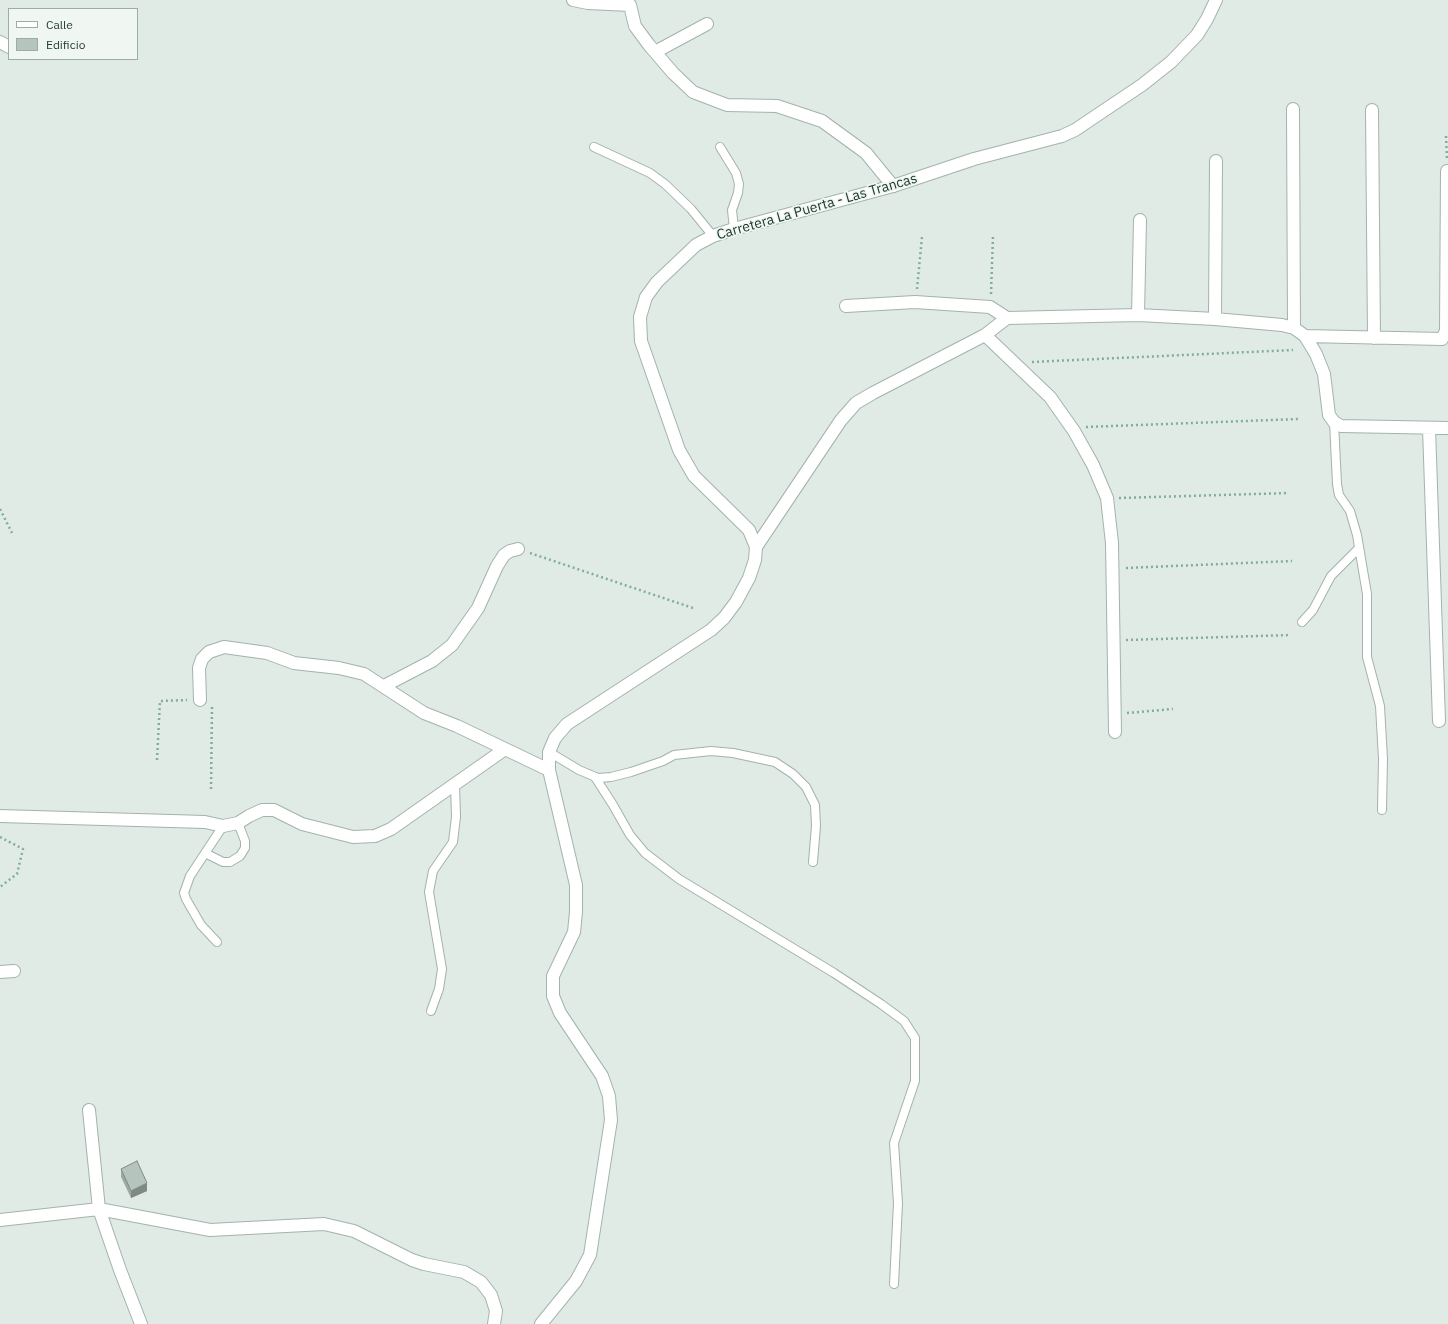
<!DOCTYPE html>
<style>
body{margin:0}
#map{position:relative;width:1448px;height:1324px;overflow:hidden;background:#e0ebe5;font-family:"IBM Plex Sans",sans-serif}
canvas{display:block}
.legend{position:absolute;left:8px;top:8px;width:130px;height:52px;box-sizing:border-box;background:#f0f7f3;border:1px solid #9daca5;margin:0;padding:5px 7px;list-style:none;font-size:12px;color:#213b31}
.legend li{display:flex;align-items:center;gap:8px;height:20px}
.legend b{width:20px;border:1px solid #9daca5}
</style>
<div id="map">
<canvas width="1448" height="1324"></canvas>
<ul class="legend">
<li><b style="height:5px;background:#fff"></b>Calle</li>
<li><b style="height:11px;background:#b5c5bd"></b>Edificio</li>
</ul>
</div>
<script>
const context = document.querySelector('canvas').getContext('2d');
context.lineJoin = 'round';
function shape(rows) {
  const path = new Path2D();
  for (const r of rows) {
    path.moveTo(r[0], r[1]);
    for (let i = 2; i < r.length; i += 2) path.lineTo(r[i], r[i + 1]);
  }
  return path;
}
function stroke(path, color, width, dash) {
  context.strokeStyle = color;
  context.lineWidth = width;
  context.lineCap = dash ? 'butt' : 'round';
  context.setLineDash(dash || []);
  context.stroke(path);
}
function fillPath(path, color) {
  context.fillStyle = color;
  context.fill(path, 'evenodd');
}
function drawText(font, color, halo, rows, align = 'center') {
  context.font = font + ' "IBM Plex Sans",sans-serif';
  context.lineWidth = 3.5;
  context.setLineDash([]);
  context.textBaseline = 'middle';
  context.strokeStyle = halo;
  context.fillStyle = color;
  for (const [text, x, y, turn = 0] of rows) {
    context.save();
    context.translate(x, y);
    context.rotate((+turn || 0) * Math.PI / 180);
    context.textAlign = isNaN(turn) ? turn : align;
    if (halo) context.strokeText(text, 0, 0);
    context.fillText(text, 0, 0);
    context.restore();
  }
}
const service = shape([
 [594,147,650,173,665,184,691,209,713,236],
 [720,147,736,173,739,184,738,193,732,210,734,229],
 [1334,422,1337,484,1339,495,1350,511,1357,535,1367,594,1367,657,1380,706,1383,759,1382,810],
 [1302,622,1313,610,1331,576,1359,548],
 [549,752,579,770,598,778,611,777,631,772,663,761,674,755,711,751,733,753,775,762,793,774,806,787,815,805,816,826,813,862],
 [595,777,613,805,630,835,645,853,679,879,834,973,881,1004,904,1021,915,1038,915,1081,894,1143,898,1203,894,1284],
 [205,853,223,862,230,862,240,856,245,848,245,841,238,823],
 [217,942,201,925,186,899,184,893,190,876,223,826],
 [431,1011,439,989,442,969,429,892,433,871,453,842,456,817,455,784]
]);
const minor = shape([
 [573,0,588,3,630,5,635,26,649,45,673,73,693,92,727,105,777,106,822,121,866,153,893,186],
 [0,42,9,47],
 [655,52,707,24],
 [1293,109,1294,328],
 [1372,110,1374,338],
 [846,306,915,302,990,307,1007,318],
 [1138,315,1140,220],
 [1215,319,1216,161],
 [985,335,1050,397,1074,431,1093,465,1107,498,1112,543,1115,732],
 [1305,336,1442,339,1446,331,1447,171],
 [1429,428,1439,721],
 [756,547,841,420,856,403,873,393,985,335,1007,318,1138,315,1215,319,1282,325,1294,328,1305,336,1316,354,1324,374,1329,415,1334,422,1341,426,1448,428],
 [384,686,432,661,452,645,478,608,497,566,504,555,510,551,518,549],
 [200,700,199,668,202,659,209,652,224,647,267,653,294,663,339,668,364,674,424,713,457,726,549,770],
 [0,816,205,822,223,826,238,823,249,816,262,810,274,810,302,824,353,837,375,836,391,829,505,749],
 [0,972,14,971],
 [89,1110,99,1209,120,1270,141,1324],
 [0,1220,99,1209,210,1230,324,1224,354,1231,412,1260,424,1264,464,1272,481,1282,491,1295,496,1311,494,1324]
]);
const tertiary = shape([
 [541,1324,576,1281,590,1255,611,1120,609,1096,602,1076,560,1013,553,996,553,976,574,932,576,912,576,885,549,770,549,752,555,738,567,724,711,630,724,618,736,602,749,578,755,560,756,547,749,530,694,476,679,450,641,341,640,317,646,297,657,282,696,245,713,236,734,229,893,186,974,159,1062,136,1075,130,1142,85,1171,62,1197,35,1207,19,1216,0]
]);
stroke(service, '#a3b3ab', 10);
stroke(minor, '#a3b3ab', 14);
stroke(tertiary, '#a3b3ab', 14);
stroke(shape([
 [1446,136,1447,159],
 [917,289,922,237],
 [991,294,993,235],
 [1032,362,1293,350],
 [1086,427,1299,419],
 [1119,498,1289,493],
 [0,509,12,533],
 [530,553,693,608],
 [1126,568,1292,561],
 [1126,640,1291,635],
 [1127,713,1173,709],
 [157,760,160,701,187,700],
 [211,789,212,706],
 [0,837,23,849,17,874,0,887]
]), '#81ae9b', 2.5, [2, 3]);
stroke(service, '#fff', 8);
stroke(minor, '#fff', 12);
stroke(tertiary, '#fff', 12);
fillPath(shape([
 [121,1169,147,1191,131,1198,121,1177]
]), '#9ca9a3');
fillPath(shape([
 [147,1183,147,1191,131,1198,131,1191]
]), '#7f8a84');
const building = shape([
 [137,1161,147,1183,131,1191,121,1169,137,1161]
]);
fillPath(building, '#b5c5bd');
stroke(building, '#7f8a84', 1);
drawText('14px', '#213b31', '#f0f7f3', [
 ["Carretera La Puerta - Las Trancas",817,207,-16]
]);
</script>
